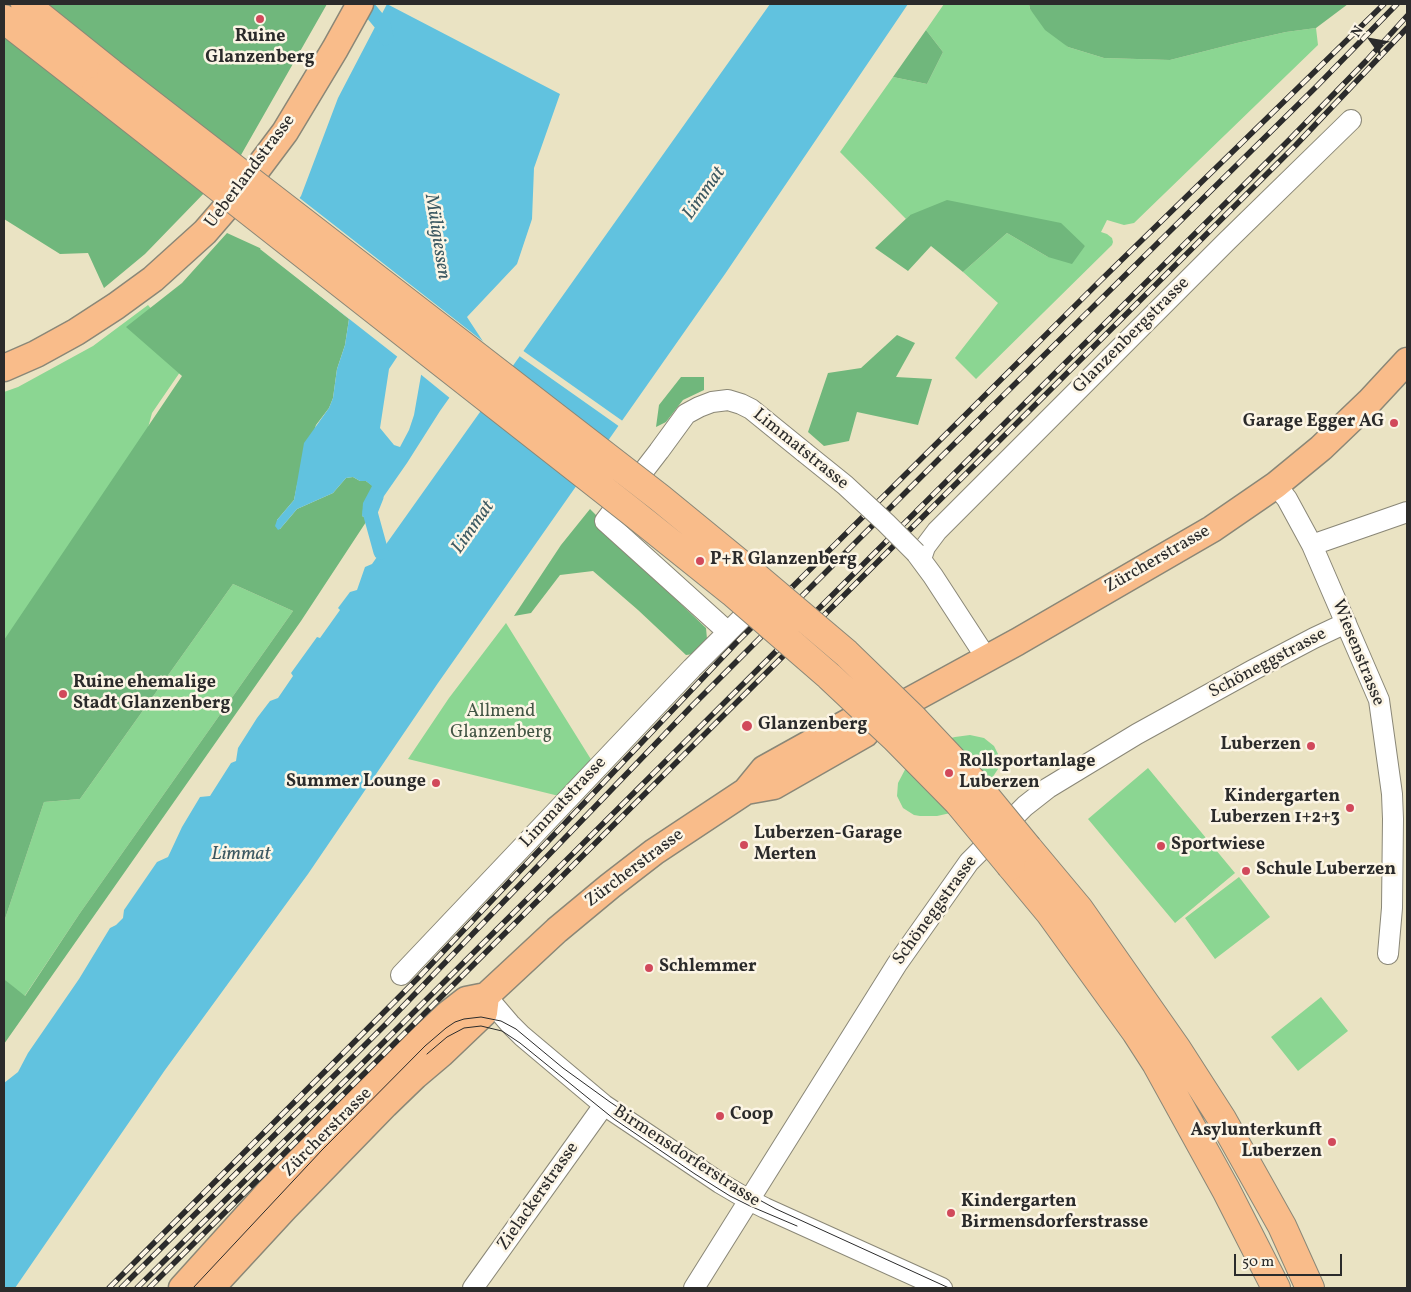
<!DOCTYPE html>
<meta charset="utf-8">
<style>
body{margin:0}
#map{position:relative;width:1411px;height:1292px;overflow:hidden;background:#eae3c3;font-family:Vollkorn,serif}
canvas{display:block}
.frame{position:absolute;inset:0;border:5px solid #2b2b2b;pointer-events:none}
.north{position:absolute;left:1346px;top:15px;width:50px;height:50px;-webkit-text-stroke:4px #fcf5e5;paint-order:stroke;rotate:302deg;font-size:14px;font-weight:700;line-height:20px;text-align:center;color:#2b2b2b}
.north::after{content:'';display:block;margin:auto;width:18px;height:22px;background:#2b2b2b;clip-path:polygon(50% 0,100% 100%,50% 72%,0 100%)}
.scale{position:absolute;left:1234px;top:1254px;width:108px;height:22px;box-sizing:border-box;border:2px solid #2b2b2b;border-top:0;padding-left:6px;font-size:15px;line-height:18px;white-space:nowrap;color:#2b2b2b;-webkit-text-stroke:4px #fcf5e5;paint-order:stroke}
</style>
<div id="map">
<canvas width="1411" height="1292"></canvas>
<div class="frame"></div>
<div class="north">N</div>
<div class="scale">50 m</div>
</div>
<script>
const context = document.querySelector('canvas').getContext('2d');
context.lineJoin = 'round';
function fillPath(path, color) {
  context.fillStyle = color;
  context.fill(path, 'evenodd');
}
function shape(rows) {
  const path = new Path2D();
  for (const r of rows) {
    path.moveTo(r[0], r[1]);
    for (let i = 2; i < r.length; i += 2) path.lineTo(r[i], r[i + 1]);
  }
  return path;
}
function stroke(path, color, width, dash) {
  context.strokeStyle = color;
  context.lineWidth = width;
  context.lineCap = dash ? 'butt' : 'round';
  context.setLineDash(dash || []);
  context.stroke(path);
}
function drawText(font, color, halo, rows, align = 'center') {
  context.font = font + ' Vollkorn,serif';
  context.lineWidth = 5;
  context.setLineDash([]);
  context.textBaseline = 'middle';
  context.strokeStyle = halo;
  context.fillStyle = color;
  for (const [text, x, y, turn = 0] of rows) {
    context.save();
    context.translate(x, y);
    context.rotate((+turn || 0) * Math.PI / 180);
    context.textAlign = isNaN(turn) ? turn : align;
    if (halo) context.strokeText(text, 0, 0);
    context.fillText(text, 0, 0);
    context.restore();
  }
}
fillPath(shape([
 [944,4,1029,4,1030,9,1068,47,1104,58,1170,60,1237,43,1286,32,1316,28,1318,45,1134,223,1124,225,1107,220,1101,232,1107,234,1112,238,1113,242,1112,245,976,379,955,358,998,303,963,272,1007,233,1048,257,1085,246,910,215,906,219,840,152,893,77,927,84,943,52,926,30],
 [148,305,191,356,152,413,141,454,4,645,4,392,18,387,93,346],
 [233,584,293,611,80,913,24,997,4,979,4,922,44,802,80,799],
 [506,623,592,761,559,796,408,759,449,698],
 [970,735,984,738,994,746,998,754,999,762,998,769,984,790,955,812,937,816,920,816,914,815,903,808,897,796,898,783,909,762,939,741,955,737],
 [1148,768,1235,873,1175,923,1088,819],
 [1239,877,1270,917,1215,959,1185,918],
 [1321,997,1348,1031,1298,1071,1271,1037]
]), '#8bd692');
fillPath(shape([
 [4,4,327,4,241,155,145,254,104,288,88,253,60,254,4,219],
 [1029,4,1348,4,1316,28,1286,32,1237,43,1170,60,1104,58,1068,47,1045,30,1030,9],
 [926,30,943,52,927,84,893,77],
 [947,200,1061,223,1085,246,1072,264,1048,257,1007,233,963,272,931,246,908,271,875,248,910,215],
 [227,233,262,249,349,319,345,345,337,369,333,398,329,408,316,425,297,485,294,500,277,520,280,529,297,509,333,493,346,478,353,477,360,481,366,481,373,486,362,516,368,519,301,621,4,1044,4,979,25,996,80,913,293,611,233,584,80,799,44,802,4,922,4,640,182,376,126,327,182,283],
 [897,335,915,343,896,377,932,379,918,425,857,412,849,441,824,446,808,432,828,373,861,368],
 [681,377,704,377,704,390,683,400,666,422,656,427,659,405],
 [590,509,596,515,596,523,706,628,707,639,694,654,686,655,638,610,593,571,560,575,531,613,514,616,561,545]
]), '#70b77c');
fillPath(shape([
 [387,4,560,94,534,168,532,219,517,264,467,317,486,346,440,411,407,463,368,519,362,516,363,503,372,486,366,481,360,481,353,477,346,478,333,493,297,509,280,529,278,530,275,526,277,520,294,500,304,443,329,408,333,398,337,369,345,345,349,319,262,249,301,196,338,98],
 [413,333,423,364,414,415,409,430,400,447,394,445,380,428,389,369],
 [770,4,908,4,725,274,438,683,308,874,165,1070,15,1288,4,1288,4,1083,18,1072,28,1053,79,979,110,928,116,925,123,918,124,910,157,862,168,857,182,827,200,797,210,796,231,763,236,761,238,748,257,718,270,701,278,698,293,676,291,673,317,637,320,638,340,610,338,608,350,592,357,590,365,567,372,564]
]), '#61c2df');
fillPath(shape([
 [297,196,489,346,451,399,419,373,421,363,414,336,399,358,260,249],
 [522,350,624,422,620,427,518,355]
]), '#eae3c3');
stroke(shape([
 [365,4,384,27,386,38],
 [376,497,370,512,381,552]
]), '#61c2df', 15);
const minor = shape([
 [1276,485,1287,499,1312,545,1379,700,1392,794,1393,819,1392,908,1388,954],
 [1312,545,1407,512],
 [916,553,933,576,987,659],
 [921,559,925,547,937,531,1226,242,1351,120],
 [728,632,605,521,659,451,686,414,699,407,712,402,728,400,741,404,751,409,804,452],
 [401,975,692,668,761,599],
 [486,996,510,1024,522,1036,604,1105,720,1183,749,1200,765,1208,942,1288],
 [473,1288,604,1105],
 [694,1288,897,964,969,862,1025,806,1048,788,1137,734,1253,670,1314,638,1346,623]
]);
const major = shape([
 [4,368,36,354,76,332,116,306,153,279,205,232,243,188,285,132,335,49,360,4],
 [746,791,774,786,865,734,878,718,1017,642,1212,529,1276,485,1321,448,1369,402,1407,361],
 [182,1288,267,1194,346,1114,415,1045,448,1014,466,1000,486,996,557,930,610,886,654,852,746,791,764,769,854,719,878,718],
 [211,1288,285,1208,385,1105,415,1076,441,1054,484,1013,486,996]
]);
const highway = shape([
 [25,4,111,73],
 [4,19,96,91],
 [1028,848,1079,909,1177,1049,1222,1119,1282,1226,1310,1288],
 [1011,866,1050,913,1136,1032,1156,1063,1226,1190,1276,1288]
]);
stroke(minor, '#8a8777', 22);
stroke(major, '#8a8777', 29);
stroke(highway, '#8a8777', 30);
stroke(minor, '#fff', 20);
stroke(major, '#f9bc8a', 26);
stroke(highway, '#f9bc8a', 28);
stroke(shape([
 [427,1054,447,1037,464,1028,481,1026,502,1031,520,1043,614,1119,695,1174,730,1196,750,1206,797,1226],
 [193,1288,322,1150,425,1046,446,1028,455,1022,464,1019,481,1017,501,1021,516,1029,563,1068,610,1102,719,1175,754,1197,776,1209,949,1288]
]), '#2b2b2b', 1);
const rail = shape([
 [109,1288,420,976,736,643,1100,281,1384,4],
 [121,1288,386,1024,690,708,942,456,1316,87,1397,4],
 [137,1288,1290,139,1367,60,1407,16],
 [149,1288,1296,145,1407,28]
]);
stroke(rail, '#2b2b2b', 5.5);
stroke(rail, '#fcf5e5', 4, [11]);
const minorBridge = shape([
 [804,452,845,485,886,523,916,553]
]);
const highwayBridge = shape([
 [111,73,660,498,754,575,846,653,913,718,978,787,1028,848],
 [96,91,632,512,732,592,829,676,894,737,958,802,1011,866]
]);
stroke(minorBridge, '#8a8777', 22, []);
stroke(highwayBridge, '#8a8777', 30, []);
stroke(minorBridge, '#fff', 20);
stroke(highwayBridge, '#f9bc8a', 28);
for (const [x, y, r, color] of [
 [260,19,5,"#d1495b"],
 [1394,423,5,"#d1495b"],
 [700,561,5,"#d1495b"],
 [63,694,5,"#d1495b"],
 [747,726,6,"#d1495b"],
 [1311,746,5,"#d1495b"],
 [949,773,5,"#d1495b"],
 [436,783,5,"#d1495b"],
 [1350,808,5,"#d1495b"],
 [744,845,5,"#d1495b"],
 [1161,846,5,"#d1495b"],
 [1246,871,5,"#d1495b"],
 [649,968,5,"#d1495b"],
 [720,1116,5,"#d1495b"],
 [1332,1142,5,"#d1495b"],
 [951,1213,5,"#d1495b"]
]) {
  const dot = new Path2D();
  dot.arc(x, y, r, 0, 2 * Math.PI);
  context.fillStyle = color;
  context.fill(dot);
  stroke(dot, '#fcf5e5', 2);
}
drawText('bold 18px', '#2b2b2b', '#fcf5e5', [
 ["Ruine",260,38,"center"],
 ["Glanzenberg",260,59,"center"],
 ["Garage Egger AG",1384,423,"right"],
 ["P+R Glanzenberg",710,561],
 ["Ruine ehemalige",73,684],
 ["Stadt Glanzenberg",73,705],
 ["Glanzenberg",758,726],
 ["Luberzen",1301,746,"right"],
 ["Rollsportanlage",959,763],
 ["Luberzen",959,784],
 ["Summer Lounge",426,783,"right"],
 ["Kindergarten",1340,798,"right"],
 ["Luberzen 1+2+3",1340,819,"right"],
 ["Luberzen-Garage",754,835],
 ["Merten",754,856],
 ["Sportwiese",1171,846],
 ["Schule Luberzen",1256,871],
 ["Schlemmer",659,968],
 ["Coop",730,1116],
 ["Asylunterkunft",1322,1132,"right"],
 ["Luberzen",1322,1153,"right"],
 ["Kindergarten",961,1203],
 ["Birmensdorferstrasse",961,1224]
], 'left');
drawText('18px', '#2b2b2b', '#fcf5e5', [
 ["Ueberlandstrasse",251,172,-53],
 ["Glanzenbergstrasse",1132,336,-45],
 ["Limmatstrasse",800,450,39],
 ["Zürcherstrasse",1158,560,-30],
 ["Wiesenstrasse",1357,653,68],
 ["Schöneggstrasse",1268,664,-28],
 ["Limmatstrasse",564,803,-47],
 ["Zürcherstrasse",635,869,-37],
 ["Schöneggstrasse",936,911,-54],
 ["Zürcherstrasse",328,1133,-45],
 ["Birmensdorferstrasse",686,1157,33],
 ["Zielackerstrasse",539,1197,-55]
]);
drawText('18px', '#435645', '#fcf5e5', [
 ["Allmend",501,713],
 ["Glanzenberg",501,734]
]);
drawText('italic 19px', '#3b5861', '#fcf5e5', [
 ["Limmat",705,194,-55],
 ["Müligiessen",436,237,81],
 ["Limmat",474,528,-55],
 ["Limmat",241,856]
]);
</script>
